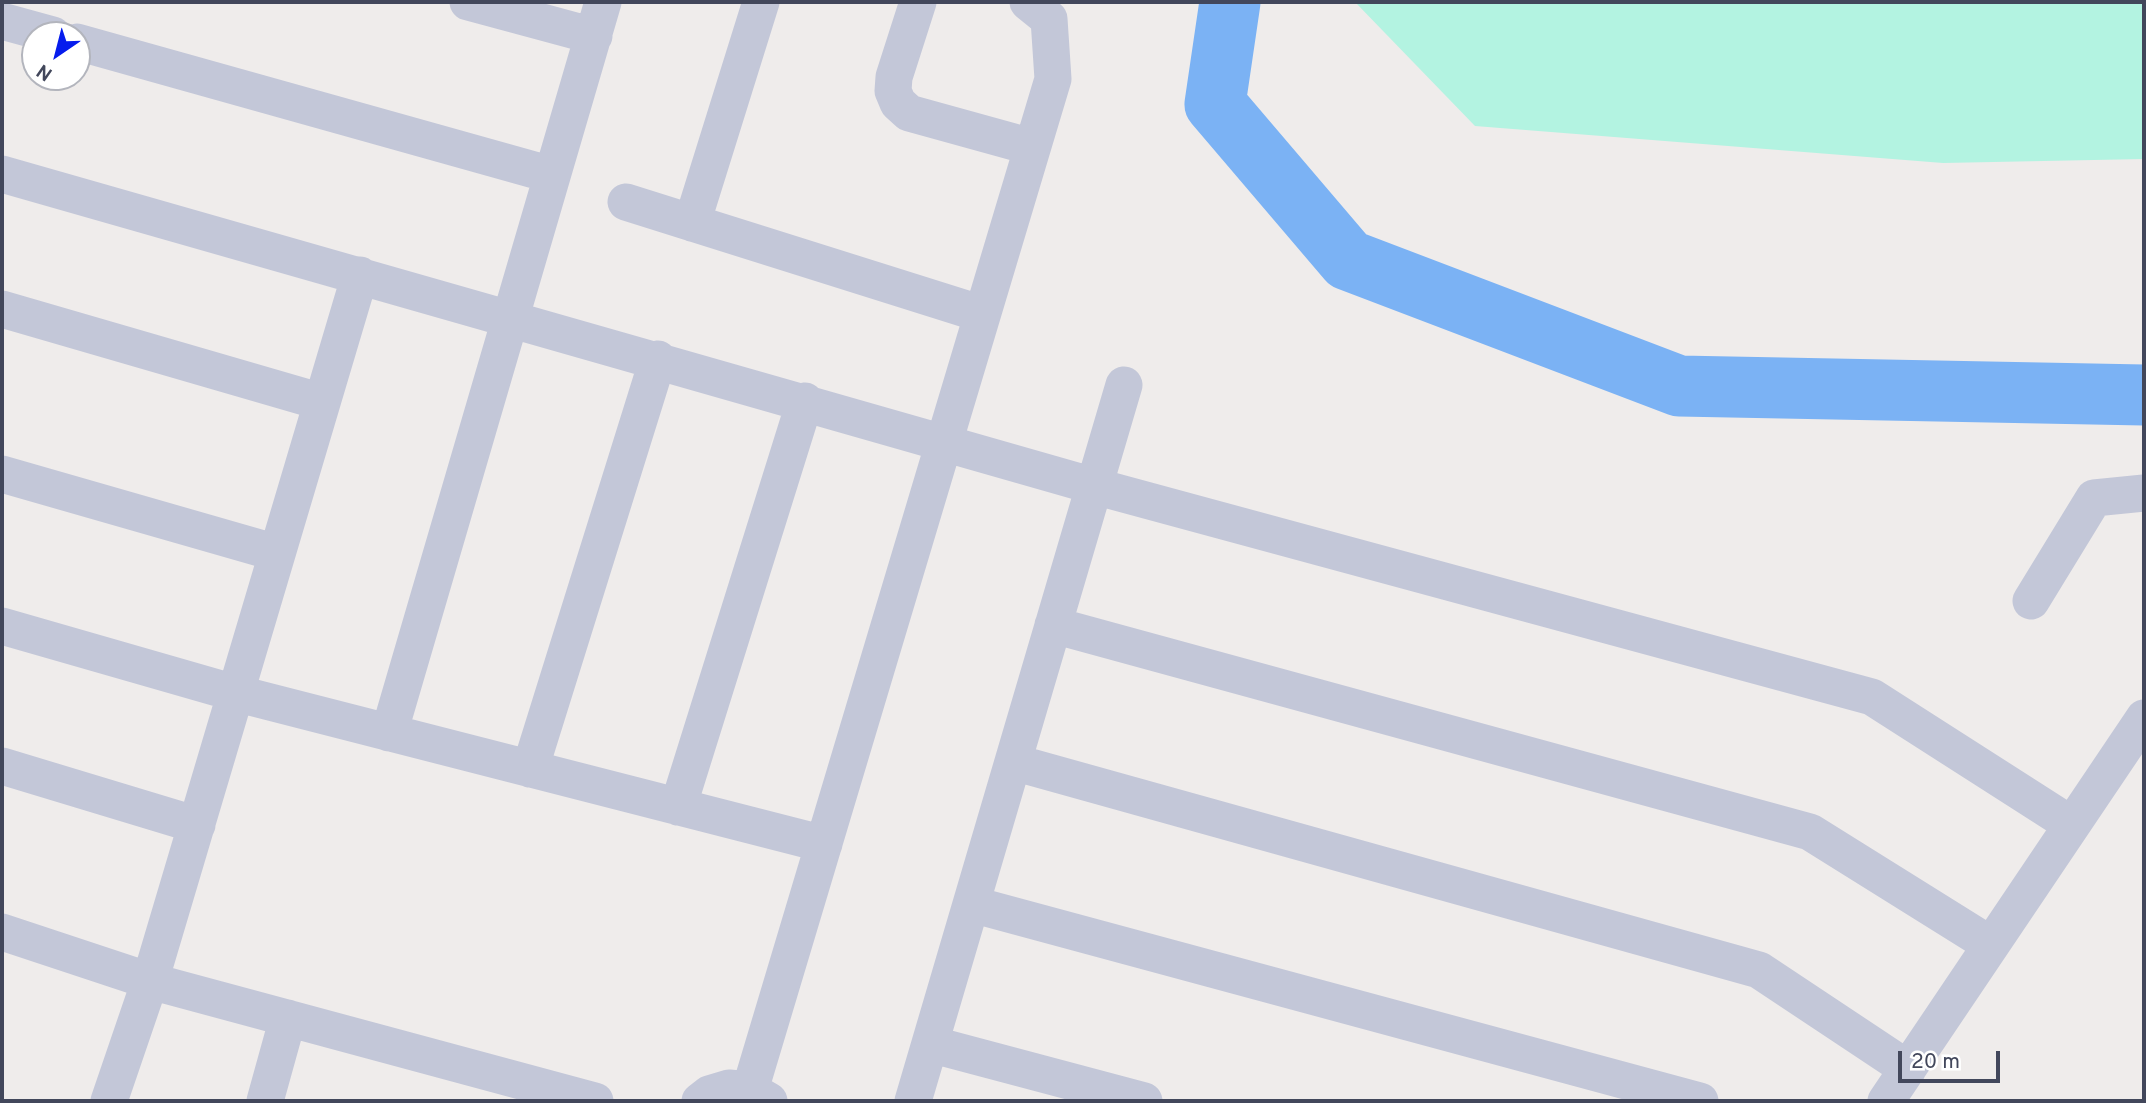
<!DOCTYPE html>
<style>
body{margin:0}
#map{position:relative;width:2146px;height:1103px;overflow:hidden;background:#efeceb;font-family:Overpass,sans-serif}
canvas{display:block}
.frame{position:absolute;inset:0;border:4px solid #42475b;pointer-events:none}
.north{position:absolute;left:21px;top:21px;width:70px;height:70px;box-sizing:border-box;background:#fff;border:2px solid #b3b5bd;border-radius:50%;rotate:215deg;font-size:19px;font-weight:700;line-height:28px;text-align:center;color:#42475b}
.north::after{content:'';display:block;margin:auto;width:24px;height:32px;background:#061ced;clip-path:polygon(50% 0,100% 100%,50% 72%,0 100%)}
.scale{position:absolute;left:1898px;top:1051px;width:102px;height:32px;box-sizing:border-box;border:4px solid #42475b;border-top:0;padding-left:9px;font-size:21px;line-height:24px;white-space:nowrap;color:#42475b;-webkit-text-stroke:5px #fff;paint-order:stroke}
</style>
<div id="map">
<canvas width="2146" height="1103"></canvas>
<div class="frame"></div>
<div class="north">N</div>
<div class="scale">20 m</div>
</div>
<script>
const context = document.querySelector('canvas').getContext('2d');
context.lineJoin = 'round';
function fillPath(path, color) {
  context.fillStyle = color;
  context.fill(path, 'evenodd');
}
function shape(rows) {
  const path = new Path2D();
  for (const r of rows) {
    path.moveTo(r[0], r[1]);
    for (let i = 2; i < r.length; i += 2) path.lineTo(r[i], r[i + 1]);
  }
  return path;
}
function stroke(path, color, width, dash) {
  context.strokeStyle = color;
  context.lineWidth = width;
  context.lineCap = dash ? 'butt' : 'round';
  context.setLineDash(dash || []);
  context.stroke(path);
}
fillPath(shape([
 [1355,2,2144,2,2144,159,1943,163,1475,126]
]), '#b3f3e1');
stroke(shape([
 [1230,2,1215,104,1348,260,1679,386,2144,395]
]), '#7bb2f4', 61);
stroke(shape([
 [468,2,594,36],
 [918,2,894,77,893,91,898,103,909,113,1032,147],
 [2,21,53,35],
 [77,42,552,175],
 [2,174,1094,486,1872,697,2072,825],
 [626,202,982,314],
 [692,223,761,2],
 [2,309,322,402],
 [2,474,277,553],
 [2031,601,2094,498,2144,493],
 [1053,625,1810,832,1991,945],
 [2,626,235,693,824,844],
 [389,733,603,2],
 [1013,762,1759,970,1908,1069],
 [2,766,197,825],
 [530,769,658,359],
 [678,807,805,401],
 [971,904,1700,1101],
 [2,932,150,981,595,1101],
 [930,1044,1144,1101],
 [750,1090,1053,79,1049,19,1028,2],
 [109,1101,150,981,360,275],
 [265,1101,288,1018],
 [700,1101,709,1094,729,1088,750,1090,769,1101],
 [913,1101,1124,385],
 [1886,1101,2144,718]
]), '#c3c7d8', 37);
</script>
